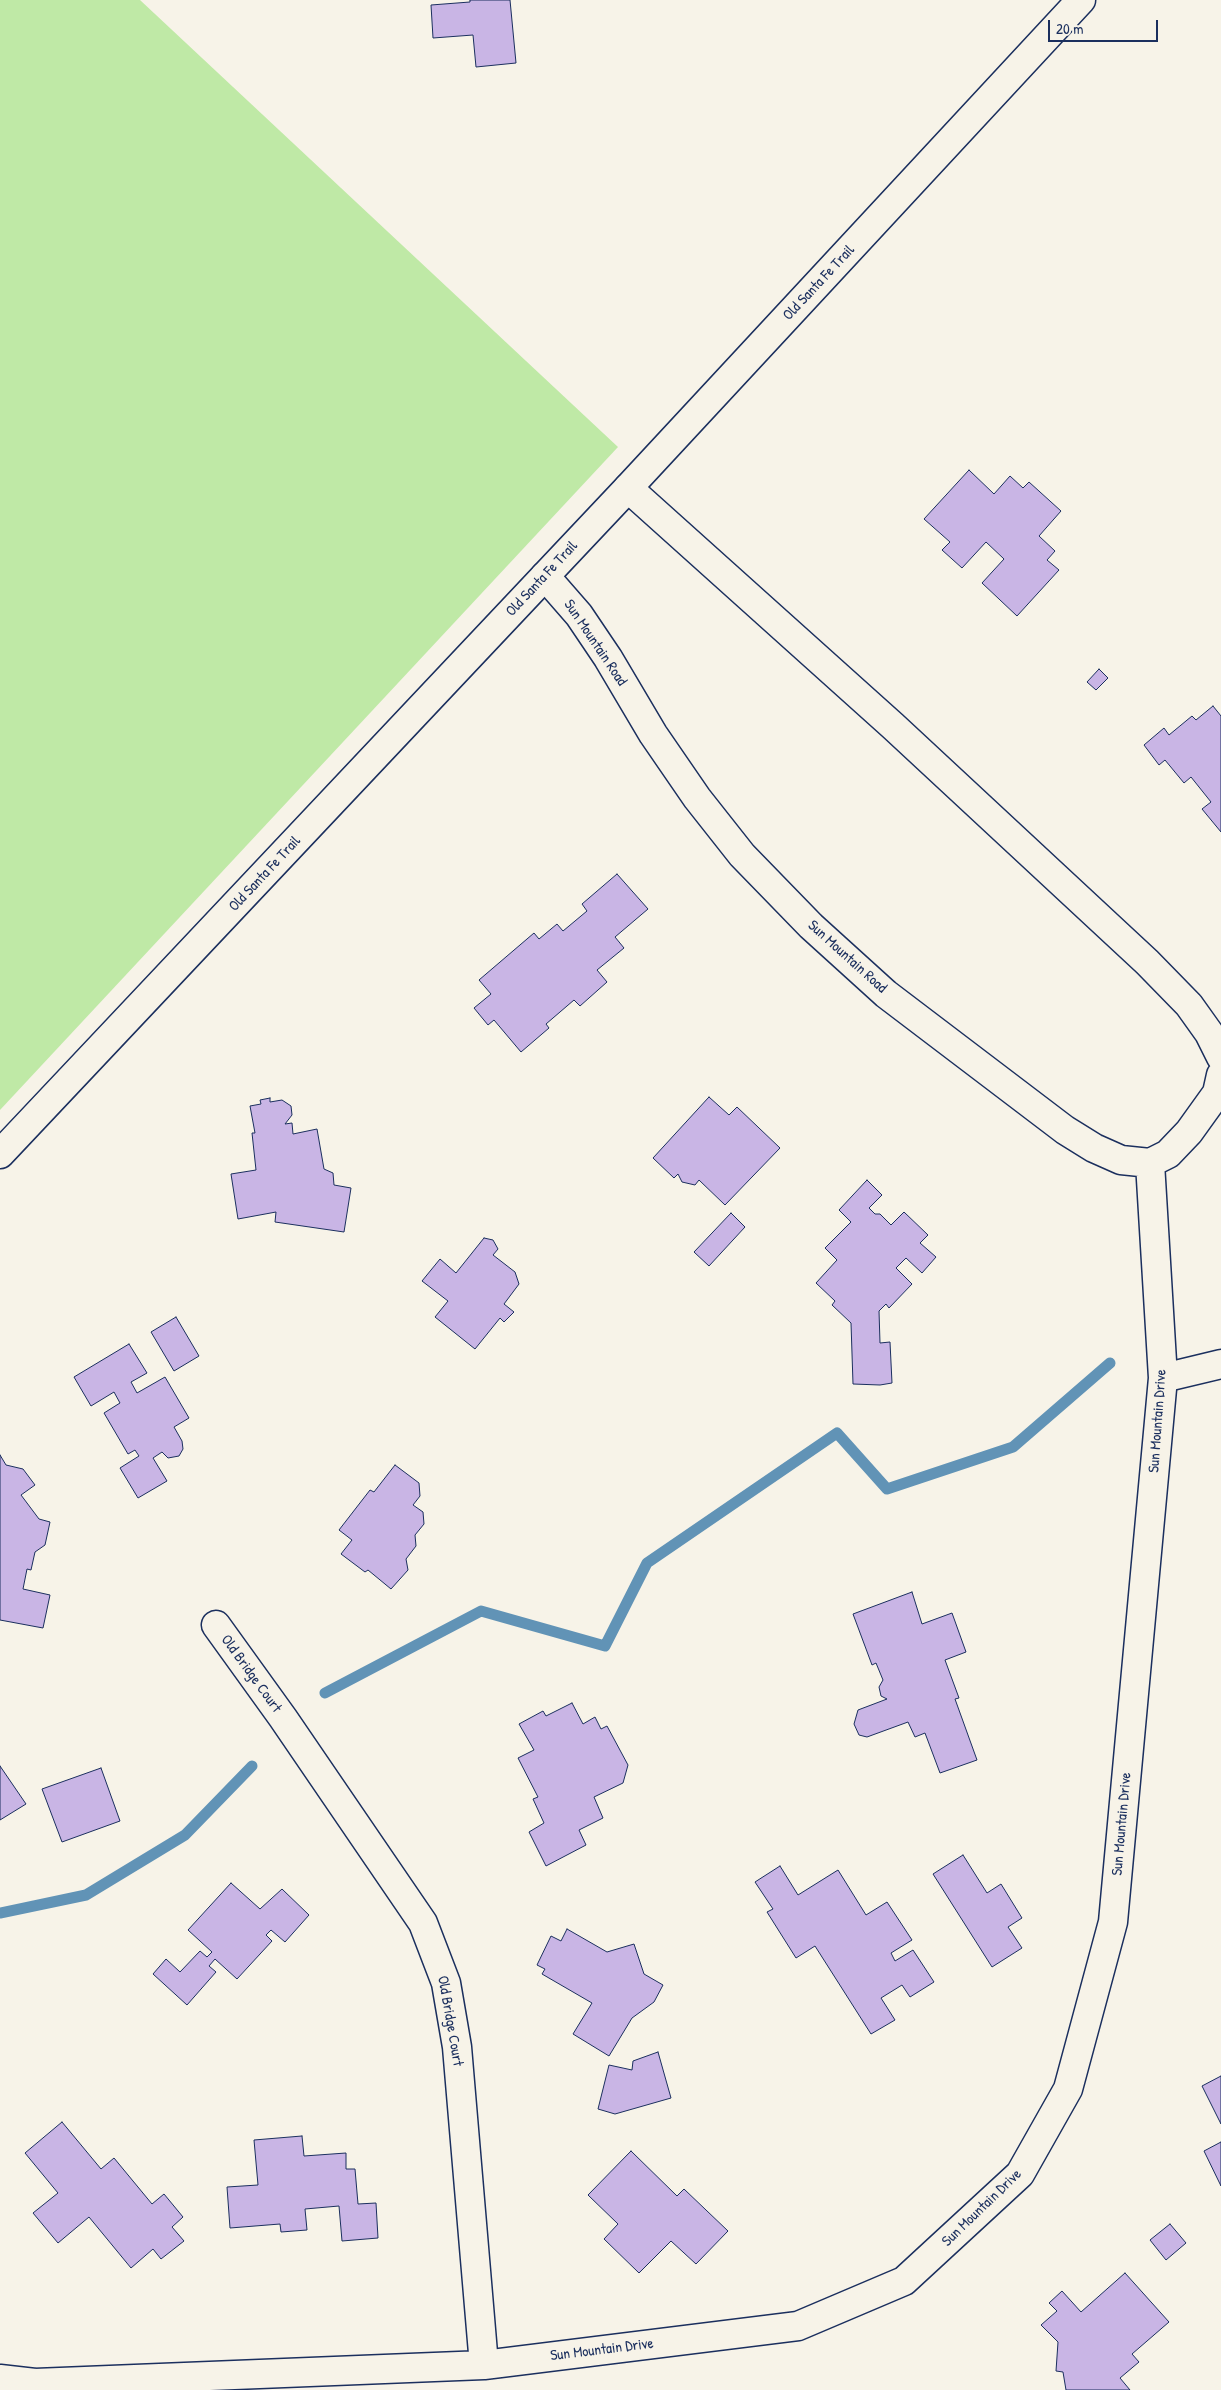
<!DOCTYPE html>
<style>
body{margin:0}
#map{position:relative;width:1221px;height:2390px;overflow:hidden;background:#f7f3e8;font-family:"Patrick Hand",sans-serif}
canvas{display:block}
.scale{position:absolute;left:1048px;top:20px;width:110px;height:22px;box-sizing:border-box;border:2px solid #1b2f5e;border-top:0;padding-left:6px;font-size:15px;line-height:18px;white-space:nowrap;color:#1b2f5e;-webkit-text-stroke:4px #f7f3e8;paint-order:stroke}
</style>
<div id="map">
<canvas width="1221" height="2390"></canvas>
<div class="scale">20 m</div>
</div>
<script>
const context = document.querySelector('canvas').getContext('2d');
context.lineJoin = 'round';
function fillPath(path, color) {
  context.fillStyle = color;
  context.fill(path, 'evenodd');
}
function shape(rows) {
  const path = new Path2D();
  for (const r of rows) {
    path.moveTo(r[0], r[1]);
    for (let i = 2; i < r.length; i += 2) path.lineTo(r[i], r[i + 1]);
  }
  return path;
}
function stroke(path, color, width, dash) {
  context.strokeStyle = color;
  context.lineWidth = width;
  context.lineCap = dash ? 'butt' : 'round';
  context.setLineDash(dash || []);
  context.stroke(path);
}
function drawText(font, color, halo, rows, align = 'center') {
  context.font = font + ' "Patrick Hand",sans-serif';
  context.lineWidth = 4;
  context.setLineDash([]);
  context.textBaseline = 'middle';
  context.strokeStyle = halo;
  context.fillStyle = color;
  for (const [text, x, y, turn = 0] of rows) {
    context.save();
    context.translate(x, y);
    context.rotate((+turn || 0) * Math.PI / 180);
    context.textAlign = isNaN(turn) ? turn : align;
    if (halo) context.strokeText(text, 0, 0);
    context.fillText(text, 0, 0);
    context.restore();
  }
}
fillPath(shape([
 [0,0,140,0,618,447,0,1110]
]), '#bfe9a6');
stroke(shape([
 [325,1693,481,1611,605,1646,647,1563,837,1433,887,1489,1013,1447,1110,1363],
 [0,1913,86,1895,185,1835,252,1766]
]), '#6193b6', 11);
const building = shape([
 [470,0,510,0,516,63,476,67,473,35,433,38,431,5,470,2,470,0],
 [969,470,994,494,1010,476,1023,488,1029,482,1061,511,1039,536,1055,551,1047,560,1059,570,1017,616,982,583,1004,559,986,542,962,568,942,550,950,542,924,519,969,470],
 [1099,669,1108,678,1096,690,1087,682,1099,669],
 [1213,706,1221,716,1221,832,1202,809,1211,802,1191,777,1184,783,1165,760,1159,765,1144,745,1164,728,1169,735,1192,716,1196,720,1213,706],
 [617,874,648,909,615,937,624,948,597,970,607,982,580,1006,574,1000,546,1024,549,1028,521,1052,494,1020,488,1025,474,1008,491,994,479,980,534,933,539,939,557,924,563,931,587,911,582,904,617,874],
 [709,1097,729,1115,737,1107,780,1148,725,1205,699,1180,695,1185,682,1182,678,1174,674,1178,653,1158,709,1097],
 [270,1098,270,1102,282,1100,291,1106,292,1115,285,1124,292,1123,293,1134,317,1129,324,1169,333,1173,334,1185,351,1188,344,1232,275,1222,276,1212,238,1219,231,1174,256,1170,252,1133,255,1133,250,1106,261,1104,260,1100,270,1098],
 [867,1180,882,1195,869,1208,875,1214,880,1214,891,1225,904,1212,928,1235,920,1243,936,1257,922,1273,906,1258,896,1268,912,1284,889,1308,886,1304,879,1311,880,1343,890,1342,892,1383,880,1385,853,1384,851,1323,832,1305,835,1301,816,1283,837,1260,825,1248,851,1222,839,1210,867,1180],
 [731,1213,745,1227,709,1266,694,1252,731,1213],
 [484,1238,493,1240,498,1249,493,1255,515,1272,519,1284,504,1304,514,1312,504,1322,500,1318,475,1349,435,1317,448,1301,422,1281,440,1259,456,1273,484,1238],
 [176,1317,199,1356,174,1371,151,1332,176,1317],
 [129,1344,147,1373,131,1382,137,1393,165,1377,189,1418,174,1427,182,1441,183,1449,179,1456,168,1458,162,1452,153,1458,167,1481,138,1498,120,1468,139,1456,135,1450,128,1454,104,1413,120,1403,114,1392,91,1406,74,1377,129,1344],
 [0,1455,6,1465,23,1469,35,1485,21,1495,39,1519,50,1522,45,1545,35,1552,31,1570,27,1569,23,1589,50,1595,43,1628,0,1620,0,1455],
 [395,1465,419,1483,420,1496,413,1505,423,1512,424,1524,415,1535,416,1546,406,1559,408,1570,391,1589,368,1570,365,1572,341,1554,352,1540,339,1530,370,1490,374,1492,395,1465],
 [912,1592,922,1624,952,1613,966,1652,945,1660,959,1698,955,1699,977,1760,940,1773,925,1733,915,1737,908,1722,867,1737,859,1735,854,1724,858,1710,887,1699,881,1696,879,1687,883,1680,876,1663,872,1665,853,1614,912,1592],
 [572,1703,583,1724,595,1717,601,1729,607,1726,628,1765,623,1783,594,1797,603,1818,579,1830,586,1845,546,1866,529,1832,544,1823,533,1799,538,1797,518,1758,534,1750,519,1724,543,1711,546,1716,572,1703],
 [0,1766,26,1804,0,1820,0,1766],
 [101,1768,120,1821,62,1842,42,1789,101,1768],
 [963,1855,987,1893,1001,1884,1022,1918,1008,1927,1022,1948,992,1967,933,1874,963,1855],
 [780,1866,798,1895,838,1870,866,1915,887,1902,912,1940,891,1953,895,1961,913,1950,934,1982,910,1997,902,1985,881,1998,895,2020,871,2034,815,1946,796,1958,767,1912,773,1909,755,1882,780,1866],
 [231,1883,260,1909,282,1889,309,1915,285,1942,271,1930,266,1935,272,1941,237,1979,215,1959,209,1966,216,1972,187,2005,153,1974,166,1959,180,1972,200,1951,207,1957,212,1952,188,1930,231,1883],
 [567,1929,607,1952,634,1944,644,1974,663,1985,654,2002,632,2018,609,2056,573,2034,592,2003,542,1974,545,1969,537,1965,551,1936,561,1941,567,1929],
 [658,2052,671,2098,615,2114,598,2109,609,2065,632,2070,633,2061,658,2052],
 [1221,2076,1221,2124,1202,2086,1221,2076],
 [62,2122,101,2169,114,2158,152,2204,164,2194,183,2217,172,2227,184,2241,161,2259,153,2249,131,2268,89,2217,58,2243,33,2213,58,2193,25,2153,62,2122],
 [302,2136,304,2156,346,2153,346,2169,355,2169,358,2204,376,2203,378,2238,342,2241,339,2206,305,2209,307,2230,281,2232,280,2224,230,2228,227,2187,258,2185,254,2140,302,2136],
 [1221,2142,1221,2186,1204,2151,1221,2142],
 [631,2151,677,2196,684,2189,728,2231,696,2264,671,2241,639,2273,604,2239,618,2224,588,2195,631,2151],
 [1170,2224,1186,2243,1166,2260,1150,2240,1170,2224],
 [1125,2273,1169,2322,1132,2354,1139,2362,1120,2378,1130,2390,1066,2390,1063,2372,1056,2371,1058,2342,1041,2325,1057,2311,1049,2303,1062,2291,1081,2312,1125,2273]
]);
fillPath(building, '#c9b5e5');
stroke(building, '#1b2f5e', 1);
const street = shape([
 [628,488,893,726,1147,962,1189,1005,1209,1033,1221,1057],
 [545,576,579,615,608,658,653,734,697,798,742,855,811,926,886,994,1065,1130,1094,1148,1121,1160,1150,1163,1168,1154,1189,1132,1217,1093,1221,1075],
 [1163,1378,1221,1364],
 [216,1625,283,1718,423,1923,446,1983,457,2047,484,2365],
 [0,2379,35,2383,484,2365,798,2326,904,2281,1020,2174,1068,2089,1113,1922,1163,1378,1150,1163]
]);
const secondary = shape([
 [0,1154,628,488,1081,0]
]);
stroke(street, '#1b2f5e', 31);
stroke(secondary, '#1b2f5e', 31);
stroke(street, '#f7f3e8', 28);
stroke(secondary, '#f7f3e8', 28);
drawText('15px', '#1b2f5e', '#f7f3e8', [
 ["Old Santa Fe Trail",819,283,-47],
 ["Old Santa Fe Trail",542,579,-47],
 ["Sun Mountain Road",595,643,56],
 ["Old Santa Fe Trail",265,874,-47],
 ["Sun Mountain Road",847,957,42],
 ["Sun Mountain Drive",1158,1421,-86],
 ["Old Bridge Court",251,1674,54],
 ["Sun Mountain Drive",1122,1824,-85],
 ["Old Bridge Court",450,2021,80],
 ["Sun Mountain Drive",982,2208,-44],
 ["Sun Mountain Drive",602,2350,-7]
]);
</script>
